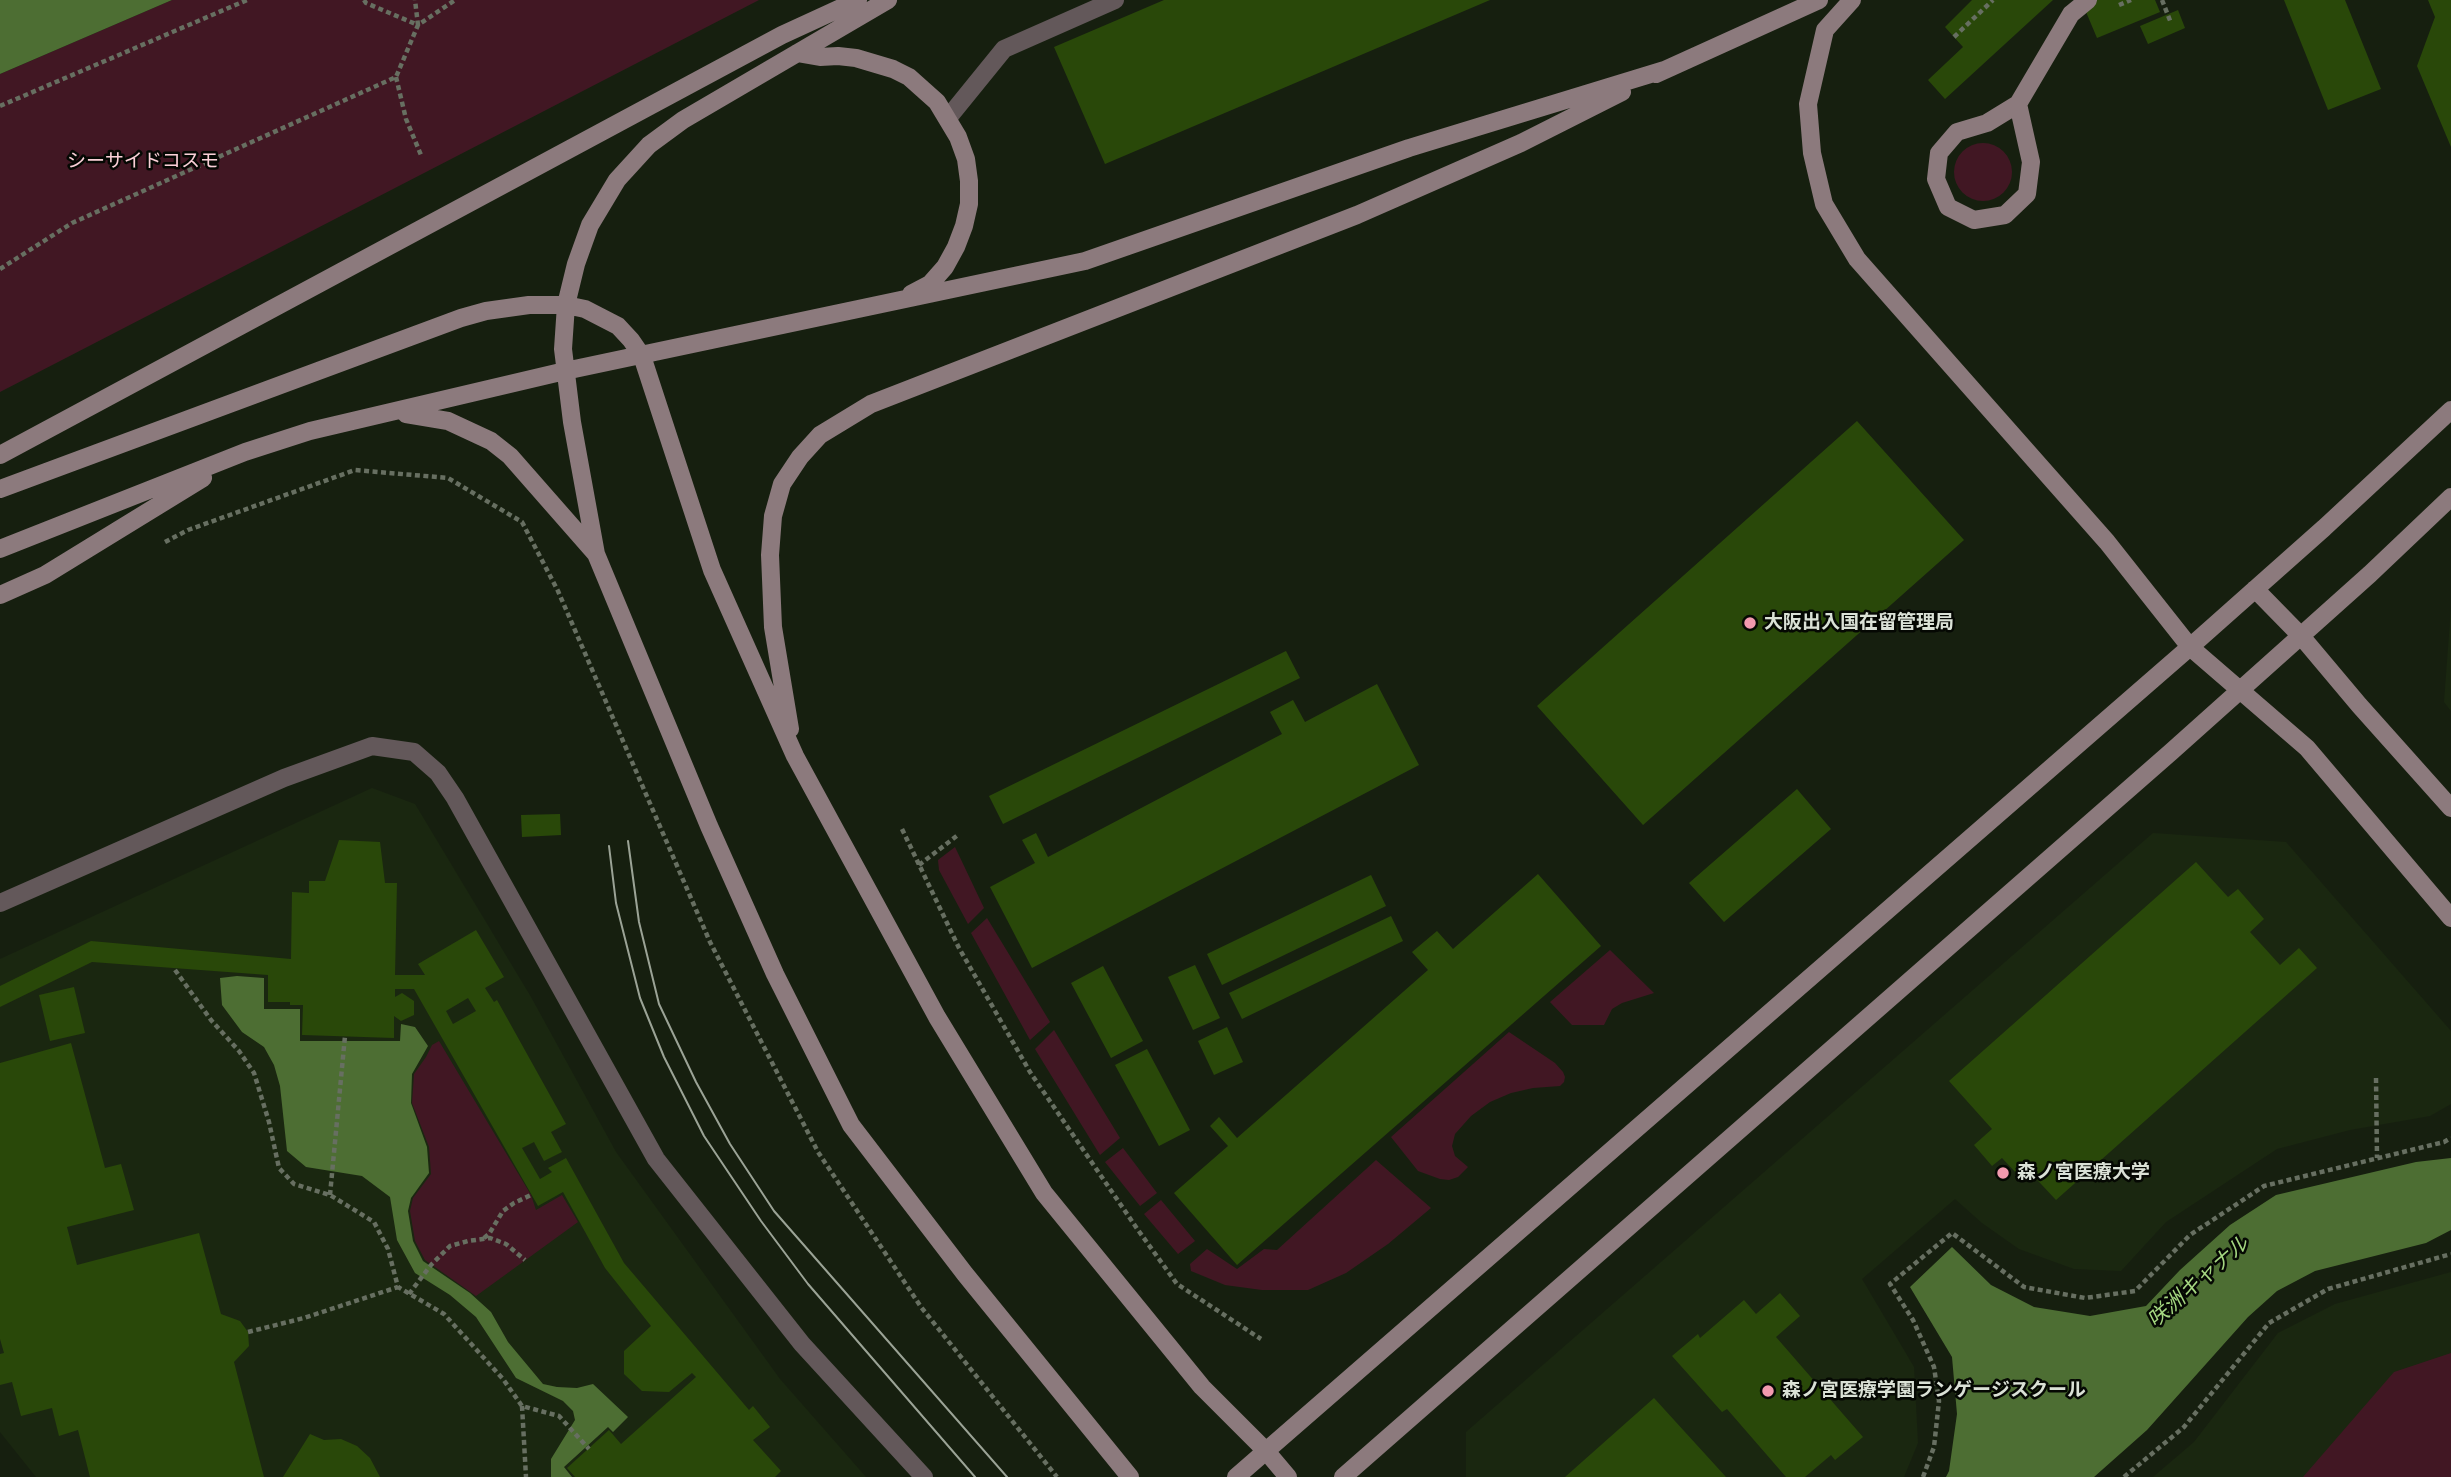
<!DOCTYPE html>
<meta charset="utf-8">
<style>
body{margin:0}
canvas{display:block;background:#161f0f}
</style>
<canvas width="2451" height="1477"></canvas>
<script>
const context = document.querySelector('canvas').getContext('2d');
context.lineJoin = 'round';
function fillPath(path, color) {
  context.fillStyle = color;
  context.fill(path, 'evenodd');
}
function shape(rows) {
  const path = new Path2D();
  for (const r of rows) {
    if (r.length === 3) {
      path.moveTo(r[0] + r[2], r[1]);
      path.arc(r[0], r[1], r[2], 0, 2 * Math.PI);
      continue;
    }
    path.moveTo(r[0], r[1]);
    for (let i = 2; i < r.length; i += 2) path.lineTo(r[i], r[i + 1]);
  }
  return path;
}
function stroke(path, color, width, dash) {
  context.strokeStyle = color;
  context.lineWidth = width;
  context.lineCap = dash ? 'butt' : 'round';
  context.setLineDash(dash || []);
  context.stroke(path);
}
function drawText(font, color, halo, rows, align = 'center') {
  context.font = font + ' "Nunito Sans","Noto Sans JP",sans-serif';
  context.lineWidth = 5;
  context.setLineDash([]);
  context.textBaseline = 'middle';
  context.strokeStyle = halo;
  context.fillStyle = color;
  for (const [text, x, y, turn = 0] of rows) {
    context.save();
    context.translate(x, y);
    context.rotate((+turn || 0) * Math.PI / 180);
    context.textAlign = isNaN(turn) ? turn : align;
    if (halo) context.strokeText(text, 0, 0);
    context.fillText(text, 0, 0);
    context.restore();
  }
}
fillPath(shape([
 [2451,608,2451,711,2444,702],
 [372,788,415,804,531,997,616,1152,780,1379,866,1477,36,1477,0,1432,0,959],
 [2153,833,2286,842,2451,1031,2451,1104,2430,1116,2350,1130,2277,1149,2166,1222,2121,1271,2074,1269,2019,1249,1982,1223,1955,1199,1862,1279,1914,1367,1918,1443,1904,1477,1466,1477,1466,1432],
 [2451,1272,2451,1477,2153,1477,2194,1442,2278,1333,2335,1304]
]), '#1a2710');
fillPath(shape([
 [172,0,759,0,0,392,0,74],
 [1983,172,29],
 [955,847,984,908,968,924,939,870,938,860],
 [987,918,1050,1022,1030,1040,971,933],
 [1610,950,1654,993,1622,1003,1612,1009,1604,1025,1572,1025,1550,1002],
 [1054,1030,1120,1138,1100,1155,1035,1049],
 [1509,1032,1555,1063,1563,1072,1565,1077,1564,1082,1560,1086,1533,1088,1511,1093,1490,1102,1471,1116,1455,1134,1452,1146,1455,1156,1468,1167,1458,1177,1449,1180,1440,1179,1418,1171,1391,1137],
 [439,1041,531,1195,536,1210,562,1195,578,1222,476,1296,425,1260,415,1241,410,1211,413,1198,431,1174,429,1147,412,1103,414,1074,426,1057,432,1045],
 [1123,1148,1157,1193,1140,1206,1105,1162],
 [1376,1160,1431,1208,1388,1244,1346,1273,1308,1290,1262,1290,1225,1285,1191,1271,1190,1264,1207,1249,1237,1269,1264,1249,1277,1250],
 [1161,1200,1195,1241,1178,1254,1144,1214],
 [2451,1353,2451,1477,2303,1477,2394,1372]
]), '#411723');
fillPath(shape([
 [0,0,172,0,0,74],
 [237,976,264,978,264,1009,300,1009,300,1041,400,1041,401,1024,415,1027,428,1046,412,1074,411,1103,427,1147,429,1173,411,1198,408,1211,413,1241,423,1261,470,1293,491,1312,508,1342,543,1384,557,1387,577,1388,593,1384,628,1417,613,1432,608,1427,564,1467,572,1477,551,1477,551,1459,575,1420,573,1411,563,1401,516,1378,476,1317,450,1295,415,1273,397,1240,390,1197,362,1176,306,1167,287,1151,280,1086,274,1065,264,1047,242,1032,222,1005,220,978],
 [2451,1158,2451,1230,2426,1243,2315,1271,2277,1291,2248,1317,2147,1430,2094,1477,1946,1477,1949,1471,1957,1414,1952,1357,1910,1287,1952,1247,1991,1285,2034,1307,2090,1316,2146,1306,2180,1270,2230,1225,2276,1195,2416,1162]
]), '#4d6e33');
fillPath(shape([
 [1164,0,1490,0,1105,164,1054,47],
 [1972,0,2053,0,1945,99,1928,80,1963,47,1945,27],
 [2081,0,2155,0,2160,12,2097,38],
 [2284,0,2345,0,2381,89,2328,110],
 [2428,0,2451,0,2451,147,2417,66,2435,17],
 [2178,10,2185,28,2148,44,2140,26],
 [1857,421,1964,540,1643,825,1537,706],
 [1286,651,1300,678,1003,824,989,796],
 [1377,684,1419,765,1032,968,990,887,1035,863,1022,840,1036,833,1048,857,1282,734,1270,712,1293,700,1305,722],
 [1797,789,1831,829,1724,922,1689,883],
 [560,814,561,835,522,837,521,815],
 [339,840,380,842,385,883,397,883,395,975,425,975,418,964,476,930,504,977,485,988,494,1002,497,1000,566,1124,551,1132,562,1152,544,1161,534,1142,522,1148,540,1179,552,1172,548,1168,566,1158,624,1263,749,1410,753,1406,770,1427,753,1440,781,1471,775,1477,575,1477,567,1468,609,1430,621,1444,696,1377,692,1373,669,1392,642,1391,624,1374,624,1351,651,1326,605,1268,563,1192,538,1206,414,989,395,989,395,997,402,993,414,1001,414,1015,401,1021,394,1016,394,1038,302,1035,303,1005,290,1005,290,1002,268,1002,268,975,92,962,0,1007,0,986,91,941,291,959,292,892,309,893,309,881,325,881],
 [468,998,476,1011,453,1024,446,1011],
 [2196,862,2228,897,2238,889,2264,919,2250,932,2280,965,2299,948,2317,968,2056,1200,2026,1168,2018,1175,2002,1158,1992,1166,1974,1145,1992,1129,1949,1081],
 [1538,874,1601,946,1237,1265,1174,1193,1228,1146,1210,1126,1219,1117,1237,1138,1428,970,1412,952,1437,931,1453,949],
 [1371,875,1386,906,1222,985,1207,954],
 [1391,916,1403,941,1242,1019,1229,993],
 [1195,965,1220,1018,1193,1030,1168,977],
 [1103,966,1143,1041,1111,1058,1071,983],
 [74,987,85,1033,50,1041,39,995],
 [1227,1027,1243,1062,1214,1075,1198,1041],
 [71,1043,105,1168,121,1164,134,1210,67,1227,77,1265,199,1233,221,1314,240,1321,248,1332,249,1346,234,1362,264,1477,90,1477,78,1430,59,1436,52,1408,21,1416,12,1382,0,1385,0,1354,4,1353,0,1339,0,1063],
 [1147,1049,1190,1130,1159,1146,1115,1065],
 [1780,1293,1800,1316,1776,1337,1863,1437,1835,1460,1831,1455,1805,1477,1786,1477,1727,1409,1722,1412,1672,1356,1698,1334,1700,1338,1744,1300,1756,1314],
 [1654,1398,1726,1477,1565,1477],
 [310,1434,324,1440,341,1439,357,1446,370,1458,380,1477,283,1477]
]), '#294809');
stroke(shape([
 [364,0,366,3,418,25,415,0],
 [2162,0,2171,23],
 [2119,5,2131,0],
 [1954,37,1993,0],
 [396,77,406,119,421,155],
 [0,106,247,0],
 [0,269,72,223,396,77,418,25,455,0],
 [165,542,188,530,355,470,448,478,522,522,558,591,710,942,818,1152,921,1307,1057,1477],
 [902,829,959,948,1030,1072,1138,1230,1177,1284,1261,1339],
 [919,865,958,835],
 [175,970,211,1020,239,1051,254,1073,269,1122,279,1168,294,1184,330,1195,374,1222,388,1249,398,1287,444,1314,503,1379,522,1406,559,1416,589,1449],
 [2376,1078,2377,1158],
 [330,1195,345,1036],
 [484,1238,489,1234,503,1211,514,1203,531,1195],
 [409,1294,431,1265,450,1246,468,1241,490,1238,506,1244,525,1260],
 [248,1332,304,1318,398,1287],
 [522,1406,526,1477],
 [1923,1477,1934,1447,1939,1401,1934,1367,1913,1320,1890,1284,1952,1233,2024,1287,2085,1298,2135,1291,2190,1235,2264,1186,2444,1142,2451,1138],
 [2124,1477,2184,1427,2269,1323,2328,1289,2451,1254]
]), '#676f61', 4.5, [5, 3.5]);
stroke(shape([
 [948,118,1004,49,1115,0]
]), '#63585a', 18);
stroke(shape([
 [0,903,284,778,372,746,414,752,438,773,455,798,656,1159,802,1344,924,1477]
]), '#63585a', 18);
stroke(shape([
 [888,0,683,120,649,145,617,180,590,225,576,264,566,305,563,349,572,422,596,554,709,826,775,974,851,1125,965,1274,1130,1477],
 [1852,0,1825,30,1808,104,1812,153,1824,204,1857,259,2107,542,2190,647,2307,748,2451,918],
 [797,53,820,57,838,56,856,58,893,69,909,77,937,102,958,137,966,159,969,181,969,204,964,226,956,247,945,267,930,284,911,294],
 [1656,74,1819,0],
 [2018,104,2031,162,2027,194,2005,215,1974,220,1948,207,1936,179,1939,153,1957,132,1987,123,2018,104,2071,14,2088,0],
 [406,414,448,421,491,441,510,456,596,554],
 [0,455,782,35,858,0],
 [0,489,461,318,486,311,529,305,566,305,585,309,618,326,631,340,642,356,712,570,795,756,937,1017,1044,1193,1202,1387,1266,1451,1288,1477],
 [0,549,245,452,310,431,565,371,1085,261,1409,148,1664,70],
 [2255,589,2301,636,2359,705,2451,808],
 [0,595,45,575,203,478],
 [790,729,773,627,770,555,773,516,782,484,800,457,820,435,871,404,1357,215,1521,143,1622,92],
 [1236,1477,2190,647,2324,528,2451,410],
 [1343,1477,2171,752,2370,574,2451,497]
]), '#8c7a7d', 18);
stroke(shape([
 [628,841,639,922,659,1004,696,1082,730,1144,774,1211,1007,1477],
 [609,846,616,903,640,998,664,1057,704,1136,761,1221,808,1284,975,1477]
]), '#9ba396', 2);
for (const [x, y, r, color] of [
 [1750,623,7,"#f29aae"],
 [2003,1173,7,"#f29aae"],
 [1768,1391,7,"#f29aae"]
]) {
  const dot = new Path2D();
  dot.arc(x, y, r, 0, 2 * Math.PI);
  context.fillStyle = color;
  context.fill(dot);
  stroke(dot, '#050803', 2.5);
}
drawText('19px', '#facfd7', '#050803', [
 ["シーサイドコスモ",143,162]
]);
drawText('bold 19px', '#dae1d6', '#050803', [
 ["大阪出入国在留管理局",1764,623],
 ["森ノ宮医療大学",2017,1173],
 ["森ノ宮医療学園ランゲージスクール",1782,1391]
], 'left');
drawText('italic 21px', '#a5d781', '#050803', [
 ["咲洲キャナル",2199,1283,-41]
]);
</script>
